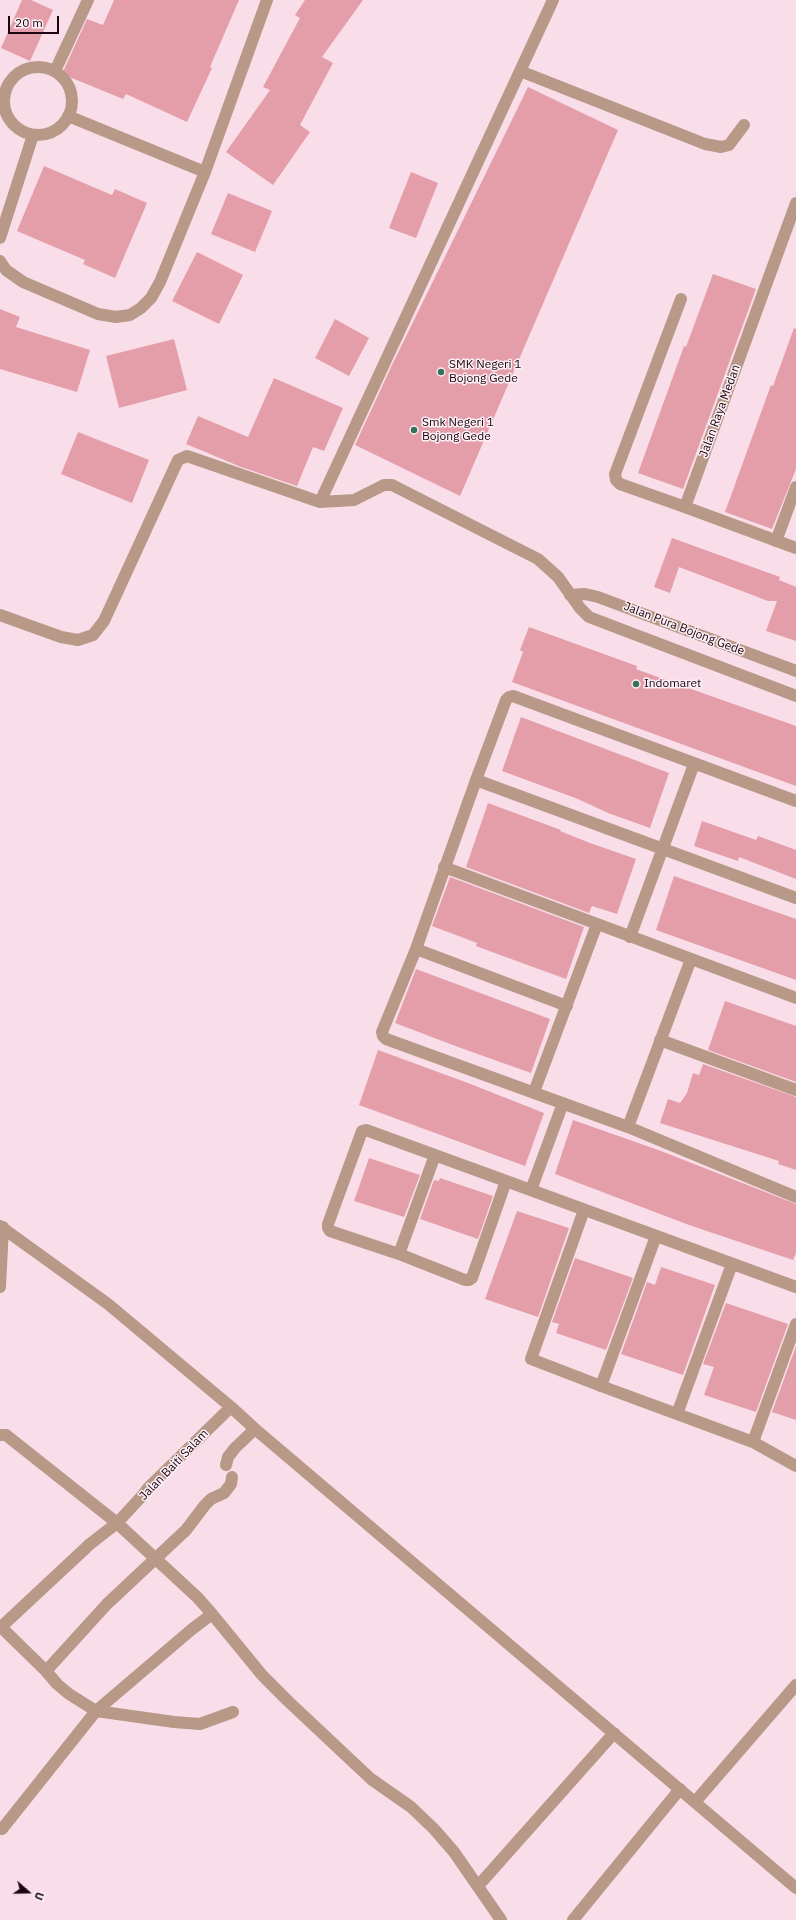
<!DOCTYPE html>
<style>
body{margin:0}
#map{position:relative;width:796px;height:1920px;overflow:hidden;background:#f9deea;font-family:"IBM Plex Sans",sans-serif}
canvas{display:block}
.north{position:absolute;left:8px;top:1872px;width:40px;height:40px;-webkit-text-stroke:3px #fdeff5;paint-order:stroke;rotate:110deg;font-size:11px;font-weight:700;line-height:16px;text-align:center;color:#1b0611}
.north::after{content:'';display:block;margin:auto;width:14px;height:18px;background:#1b0611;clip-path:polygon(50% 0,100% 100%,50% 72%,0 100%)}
.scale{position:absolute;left:8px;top:16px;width:51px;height:18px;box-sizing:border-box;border:2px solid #1b0611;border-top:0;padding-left:5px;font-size:12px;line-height:14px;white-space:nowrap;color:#1b0611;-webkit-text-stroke:3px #fdeff5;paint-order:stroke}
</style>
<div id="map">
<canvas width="796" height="1920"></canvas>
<div class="north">U</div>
<div class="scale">20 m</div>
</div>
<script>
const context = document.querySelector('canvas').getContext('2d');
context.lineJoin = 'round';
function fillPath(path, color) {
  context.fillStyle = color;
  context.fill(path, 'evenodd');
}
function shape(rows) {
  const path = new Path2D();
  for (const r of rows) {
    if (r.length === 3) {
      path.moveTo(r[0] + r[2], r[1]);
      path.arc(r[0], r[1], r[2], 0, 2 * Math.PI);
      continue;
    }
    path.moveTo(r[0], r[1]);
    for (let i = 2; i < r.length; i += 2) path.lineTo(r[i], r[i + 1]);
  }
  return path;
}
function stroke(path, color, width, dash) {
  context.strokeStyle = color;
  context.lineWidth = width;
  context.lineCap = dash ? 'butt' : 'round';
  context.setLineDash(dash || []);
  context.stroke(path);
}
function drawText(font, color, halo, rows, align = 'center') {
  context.font = font + ' "IBM Plex Sans",sans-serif';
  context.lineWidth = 3;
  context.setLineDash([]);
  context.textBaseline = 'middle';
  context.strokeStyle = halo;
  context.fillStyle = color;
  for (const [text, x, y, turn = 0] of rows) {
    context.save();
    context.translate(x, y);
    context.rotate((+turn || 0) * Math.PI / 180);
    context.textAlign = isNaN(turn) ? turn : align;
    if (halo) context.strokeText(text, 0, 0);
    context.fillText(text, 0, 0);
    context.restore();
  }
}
fillPath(shape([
 [22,0,31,0,53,10,30,61,1,48],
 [114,0,239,0,210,67,212,68,187,122,126,94,123,99,62,74,87,19,103,25],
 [305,0,363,0,322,57,333,63,300,125,310,132,273,185,226,152,270,90,263,87,300,18,295,15],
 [528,87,618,130,460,496,355,445,392,365],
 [44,166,112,195,115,189,147,203,115,278,83,264,85,260,17,231],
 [411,172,438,183,416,238,389,228],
 [228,193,272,211,255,252,211,234],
 [197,252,243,275,219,324,172,301],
 [713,274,756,289,683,489,638,473,684,346,686,347],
 [0,309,20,317,16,327,90,350,77,392,0,369],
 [335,319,369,338,349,376,315,358],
 [794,328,796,329,796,469,772,529,725,512,771,385,773,386],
 [174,339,187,390,119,408,106,356],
 [274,378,343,408,324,451,313,447,297,486,241,467,186,444,198,416,248,437],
 [78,432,149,460,132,503,61,474],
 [672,538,780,577,779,580,796,587,796,641,766,631,777,601,768,601,679,567,670,593,654,587],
 [529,627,637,666,636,669,674,683,796,726,796,786,512,682,523,652,520,650],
 [521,717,669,773,650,828,608,813,578,799,502,771],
 [488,803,561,830,560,831,590,843,636,859,617,914,592,906,589,913,466,867],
 [702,821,756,840,758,836,796,850,796,879,739,857,738,861,694,846],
 [674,876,796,919,796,980,656,930],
 [450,877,584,927,566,979,492,952,476,946,477,943,432,926],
 [416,969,550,1019,531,1073,458,1047,395,1023],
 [725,1001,796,1026,796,1082,708,1050],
 [378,1050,468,1083,544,1113,525,1166,359,1105],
 [703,1064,796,1097,796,1170,778,1164,779,1161,660,1123,668,1099,680,1103,687,1093,693,1073,699,1075],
 [573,1120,661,1151,796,1204,796,1253,793,1260,689,1225,555,1174],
 [369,1158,420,1175,404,1217,354,1201],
 [440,1178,493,1196,478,1239,420,1219,434,1180,439,1181],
 [517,1211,569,1228,538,1317,485,1299],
 [575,1258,633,1278,606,1350,556,1333,559,1324,552,1322],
 [661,1267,715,1285,683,1375,621,1354,647,1282,655,1285],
 [726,1303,788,1324,756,1412,704,1395,714,1367,703,1364],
 [796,1346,796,1420,772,1412]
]), '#e49ea9');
stroke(shape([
 [38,101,34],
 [55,71,88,0],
 [520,71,705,144,721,147,729,145,744,125],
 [68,116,205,172],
 [796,203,685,507,796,548],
 [0,238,33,135],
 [0,261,6,270,23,282,98,314,116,317,130,315,141,308,151,298,160,282,205,172,267,0],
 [681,299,615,474,616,480,620,484,685,507],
 [320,502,553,0],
 [776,541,796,487],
 [570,595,585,594,598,597,796,671],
 [0,615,61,637,78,640,93,635,104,621,178,460,187,456,320,502,354,500,384,485,392,485,538,559,558,577,580,608,589,617,796,696],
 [476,780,796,898],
 [796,801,513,696,509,697,506,700,476,780,416,949,382,1032,383,1036,386,1039,628,1127,796,1197],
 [444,867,796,998],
 [630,937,694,764],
 [416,949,567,1006],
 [660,1040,796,1090],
 [534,1092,597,924],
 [628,1127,691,959],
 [506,1181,366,1130,362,1131,328,1224,328,1228,330,1231,399,1254,465,1280,469,1280,472,1278,506,1181,796,1287],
 [531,1190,563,1103],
 [584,1210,531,1359,601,1386,753,1442,796,1466],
 [0,1226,108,1304,231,1407,255,1429,796,1888],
 [399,1254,435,1155],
 [0,1287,3,1227],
 [601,1386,656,1236],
 [677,1414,732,1264],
 [0,1435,6,1435,117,1523,198,1598,212,1614],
 [753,1442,796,1324],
 [226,1465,228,1457,235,1448,255,1429],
 [0,1626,46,1671,57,1684,69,1694,96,1711,174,1722,200,1724,233,1712],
 [1,1627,90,1544,117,1523,142,1496,148,1488,231,1407],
 [46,1671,107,1604,186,1530,205,1505,211,1499,224,1493,231,1484,232,1477],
 [695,1802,796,1685],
 [2,1829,96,1711,191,1630,212,1614,262,1675,289,1702,371,1779,411,1807,434,1829,454,1852,501,1920],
 [478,1886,614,1733],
 [573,1920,680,1789]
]), '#b89887', 12);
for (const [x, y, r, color] of [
 [441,372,4,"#34715d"],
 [414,430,4,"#34715d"],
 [636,684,4,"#34715d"]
]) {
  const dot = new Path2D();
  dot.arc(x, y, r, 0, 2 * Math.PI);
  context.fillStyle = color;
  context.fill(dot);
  stroke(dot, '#fdeff5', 1.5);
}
drawText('12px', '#1b0611', '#fdeff5', [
 ["SMK Negeri 1",449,365],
 ["Bojong Gede",449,379],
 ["Smk Negeri 1",422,423],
 ["Bojong Gede",422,437],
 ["Indomaret",644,684]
], 'left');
drawText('12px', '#1b0611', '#fdeff5', [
 ["Jalan Raya Medan",720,411,-70],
 ["Jalan Pura Bojong Gede",684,629,21],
 ["Jalan Baiti Salam",174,1465,-46]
]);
</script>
